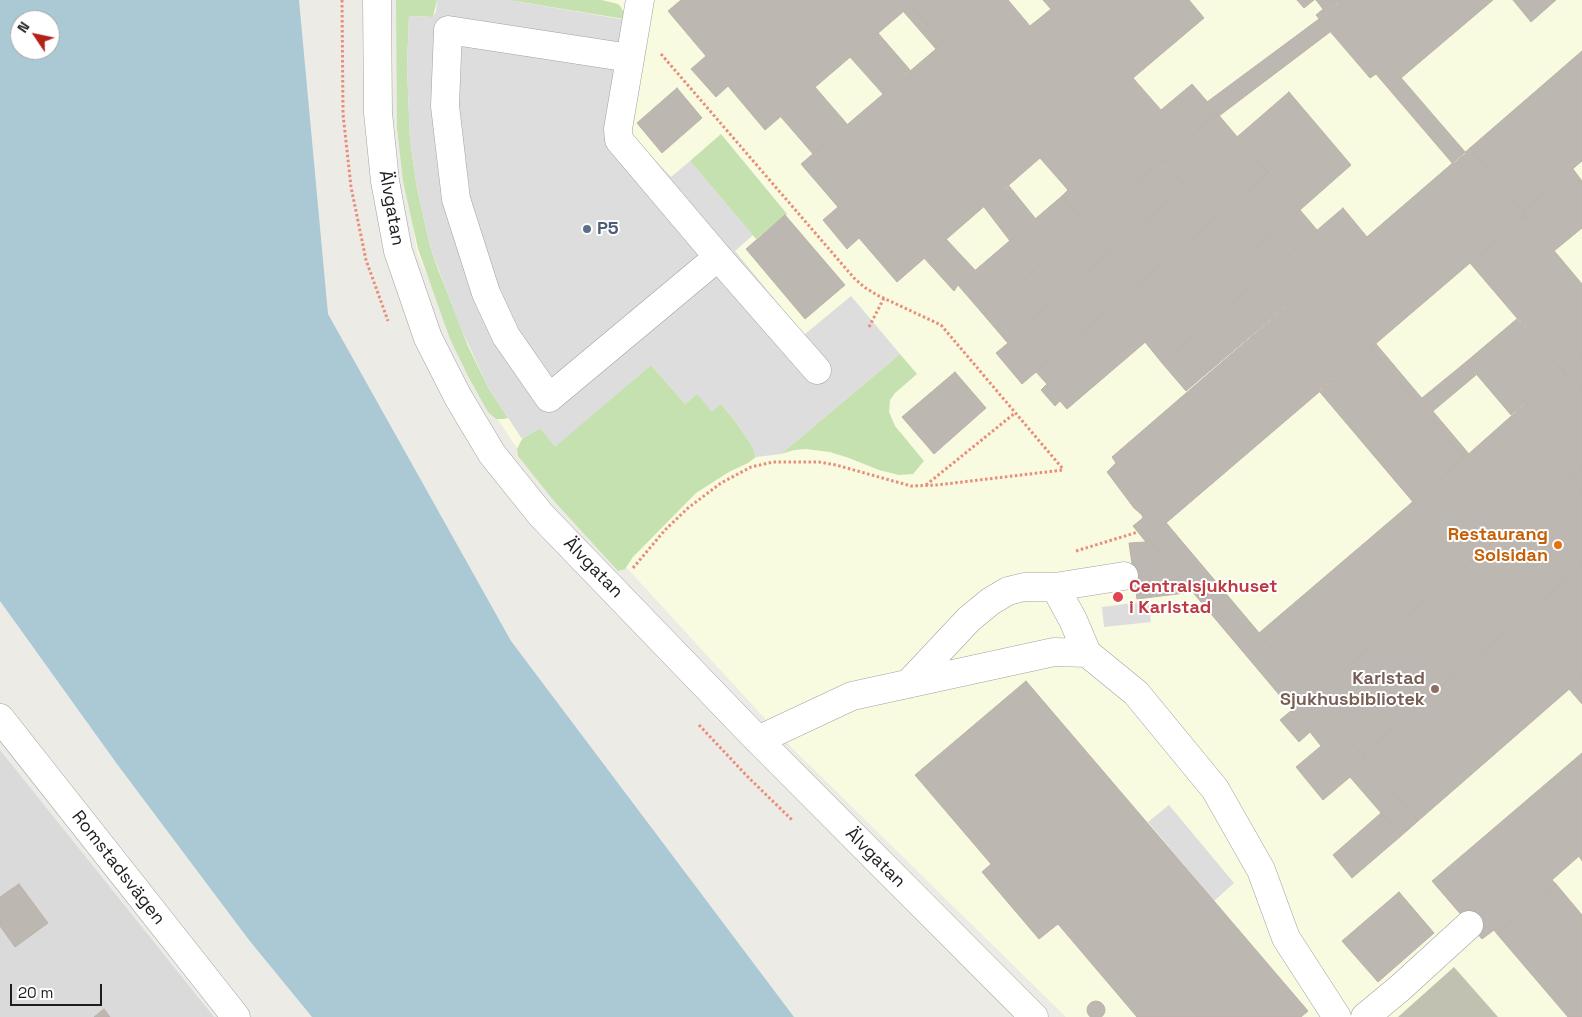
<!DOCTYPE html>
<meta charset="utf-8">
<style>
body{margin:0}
#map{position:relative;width:1582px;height:1017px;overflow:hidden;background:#edebe5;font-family:"Space Grotesk",sans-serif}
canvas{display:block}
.north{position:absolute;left:10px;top:10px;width:50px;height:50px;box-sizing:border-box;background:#fff;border:1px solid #a5a5a5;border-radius:50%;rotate:304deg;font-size:14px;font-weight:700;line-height:20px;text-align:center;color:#1d1d1d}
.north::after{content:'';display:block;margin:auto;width:18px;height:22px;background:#b22219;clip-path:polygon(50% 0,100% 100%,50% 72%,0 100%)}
.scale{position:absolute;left:10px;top:984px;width:92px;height:22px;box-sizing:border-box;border:2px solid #1d1d1d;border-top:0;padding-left:6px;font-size:15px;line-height:18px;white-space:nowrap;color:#1d1d1d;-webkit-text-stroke:4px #fff;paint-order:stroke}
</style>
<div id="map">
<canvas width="1582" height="1017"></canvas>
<div class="north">N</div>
<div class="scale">20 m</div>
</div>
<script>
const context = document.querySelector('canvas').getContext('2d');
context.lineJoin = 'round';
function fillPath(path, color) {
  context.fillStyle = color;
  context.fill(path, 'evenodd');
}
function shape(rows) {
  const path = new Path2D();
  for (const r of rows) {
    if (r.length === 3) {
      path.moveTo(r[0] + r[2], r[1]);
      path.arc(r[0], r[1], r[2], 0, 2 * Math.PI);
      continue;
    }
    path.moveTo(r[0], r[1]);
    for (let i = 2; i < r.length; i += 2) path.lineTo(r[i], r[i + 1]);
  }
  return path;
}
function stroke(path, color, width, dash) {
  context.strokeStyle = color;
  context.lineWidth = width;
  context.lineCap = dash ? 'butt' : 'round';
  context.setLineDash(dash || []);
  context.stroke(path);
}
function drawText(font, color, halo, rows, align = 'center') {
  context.font = font + ' "Space Grotesk",sans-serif';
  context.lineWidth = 4;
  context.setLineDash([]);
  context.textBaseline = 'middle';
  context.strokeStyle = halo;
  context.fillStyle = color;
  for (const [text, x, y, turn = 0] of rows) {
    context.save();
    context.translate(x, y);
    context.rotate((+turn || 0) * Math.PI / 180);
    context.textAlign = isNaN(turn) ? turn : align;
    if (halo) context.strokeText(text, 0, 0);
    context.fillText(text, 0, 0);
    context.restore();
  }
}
fillPath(shape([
 [0,750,214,1017,0,1017]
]), '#dbdada');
fillPath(shape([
 [397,0,1582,0,1582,1017,1066,1017,791,747,516,447,470,376,417,252,402,157]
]), '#f9fbe0');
fillPath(shape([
 [1454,967,1498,1017,1398,1017]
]), '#c0c1b1');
fillPath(shape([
 [396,0,437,0,433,17,409,16,407,67,410,140,417,188,430,246,438,269,468,346,489,389,508,418,504,419,496,419,488,412,469,378,450,339,418,249,403,181,397,128],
 [508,0,602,0,618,4,621,7,625,16,624,19],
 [721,134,787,214,756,239,690,161],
 [900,354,917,374,895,393,890,400,889,412,895,426,924,461,913,474,899,475,879,470,849,458,830,452,806,449,794,450,781,454],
 [651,365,685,404,697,394,721,404,736,422,752,446,756,457,748,463,729,472,696,493,633,557,625,569,618,571,554,501,518,456,517,449,522,439,540,428,555,446]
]), '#c5e1b0');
fillPath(shape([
 [437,0,508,0,650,24,628,131,671,177,690,161,753,235,735,251,804,335,851,296,900,354,781,454,756,457,752,446,736,422,721,404,712,412,697,394,685,404,651,365,555,447,540,428,522,439,489,389,459,324,430,246,417,188,410,140,407,67,409,16,433,17,436,11],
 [1149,601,1151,622,1104,627,1102,607],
 [1169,805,1234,883,1214,901,1148,822]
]), '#ddd');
fillPath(shape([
 [0,0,299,0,328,314,511,641,794,1017,312,1017,249,940,117,764,0,601],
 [20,20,50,20,50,50,20,50]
]), '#aac9d5');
const building = shape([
 [681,0,1008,0,1030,26,1051,9,1043,0,1189,0,1204,18,1133,78,1161,110,1192,84,1217,113,1086,225,1062,196,1068,190,1040,158,897,282,859,238,847,249,823,220,838,207,801,164,943,43,911,5,765,130,728,86,716,97,691,69,706,56,668,11,681,0],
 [1297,0,1314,0,1304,8,1297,0],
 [1316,0,1334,0,1323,9,1316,0],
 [1334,0,1466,153,1453,164,1376,74,1370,78,1316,15,1334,0],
 [1335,0,1493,0,1401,78,1335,0],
 [1513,0,1556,0,1531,22,1513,0],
 [911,5,943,43,936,49,903,11,911,5],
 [1319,19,1330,32,1219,116,1207,102,1319,19],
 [878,33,910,70,883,94,850,57,878,33],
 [1582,51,1582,161,1523,211,1470,148,1582,51],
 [815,87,847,124,813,154,781,117,815,87],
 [677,88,702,118,662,153,637,123,677,88],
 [1289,92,1351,165,1300,210,1237,137,1289,92],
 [1217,113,1268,173,1022,384,996,353,1008,343,1006,341,1186,186,1163,159,1217,113],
 [1470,148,1523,211,1525,216,1166,523,1152,506,1142,515,1134,508,1107,472,1116,463,1112,457,1470,148],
 [1163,159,1186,186,1006,341,983,314,1163,159],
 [1573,169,1582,181,1582,228,1554,251,1525,216,1523,211,1573,169],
 [1268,173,1300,210,1067,409,1060,401,1055,406,1041,390,1047,384,1036,372,1268,173],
 [1009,186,1035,218,1010,241,984,207,1009,186],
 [1062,196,1086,225,983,314,958,285,1062,196],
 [1343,208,1367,237,1186,391,1162,363,1343,208],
 [1300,210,1317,230,1162,363,1145,342,1300,210],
 [785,215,845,285,805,319,746,249,785,215],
 [1525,216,1582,284,1582,353,1562,371,1470,263,1525,216],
 [946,239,975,270,958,285,954,291,924,258,946,239],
 [1518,318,1562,371,1511,415,1466,362,1518,318],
 [1376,344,1469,454,1464,458,1371,348,1376,344],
 [1371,348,1464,458,1413,502,1319,391,1371,348],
 [1582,353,1582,394,1562,371,1582,353],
 [1466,362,1476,375,1433,411,1422,398,1466,362],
 [1562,371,1582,394,1582,465,1313,697,1259,633,1464,458,1562,371],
 [955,372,986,408,934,454,902,417,955,372],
 [1582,465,1582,490,1569,476,1582,465],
 [1569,476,1582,490,1582,566,1362,755,1313,697,1569,476],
 [1152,506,1418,821,1401,836,1350,777,1323,800,1296,767,1321,746,1310,732,1299,742,1280,720,1292,710,1148,539,1146,542,1133,526,1143,518,1142,515,1152,506],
 [1148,539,1193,592,1137,599,1129,543,1146,542,1148,539],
 [1582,566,1582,678,1418,821,1362,755,1582,566],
 [1582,678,1582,704,1569,689,1582,678],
 [1026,681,1308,1011,1301,1017,1137,1017,1058,924,1039,939,982,872,991,864,915,775,1026,681],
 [1582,753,1582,861,1579,856,1552,880,1556,884,1497,934,1494,930,1482,939,1432,881,1582,753],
 [1381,813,1401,836,1352,878,1333,855,1381,813],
 [19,884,48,923,15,947,0,926,0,897,19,884],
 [1556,884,1582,915,1582,1017,1568,1017,1497,934,1556,884],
 [1399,892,1434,933,1378,982,1342,941,1399,892],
 [1096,1010,9],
 [104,1009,110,1017,94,1017,104,1009]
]);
fillPath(building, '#bdb7b2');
stroke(building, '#bdb3a9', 1);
const minor = shape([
 [377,0,378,113,385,181,398,251,428,338,458,397,492,454,541,515,758,740,1034,1017],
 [640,0,618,129,619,140,718,257,817,370],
 [630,58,448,30,445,106,456,199,486,293,506,336,549,398,718,257],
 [1055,587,1073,620,1087,653,1136,693,1215,789,1261,870,1286,938,1337,1017],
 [908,684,969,619,991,601,1008,591,1024,587,1055,587,1124,576],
 [0,718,236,1017],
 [758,740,852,696,1054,652,1087,653],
 [1365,1017,1400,988,1469,925]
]);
stroke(minor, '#a1a1a1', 29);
stroke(shape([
 [342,0,343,114,351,187,366,260,388,321],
 [661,54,854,278,864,287,877,295,941,325,1063,469],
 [869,327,884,298],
 [926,485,1015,413],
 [1076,551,1138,532],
 [633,568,665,530,688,508,721,483,751,467,773,462,819,462,836,465,911,486,937,485,1063,470],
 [699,725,747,776,792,820]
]), '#e88d7b', 3, [2.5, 2.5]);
stroke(minor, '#fff', 28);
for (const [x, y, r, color] of [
 [587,229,5,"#5c6f8a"],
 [1558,545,5,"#e8710a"],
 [1118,597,6,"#e0444e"],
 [1435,689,5,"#8d6e63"]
]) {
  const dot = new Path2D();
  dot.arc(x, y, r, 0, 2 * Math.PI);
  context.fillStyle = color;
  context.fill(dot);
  stroke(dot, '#fff', 2);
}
drawText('18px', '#1d1d1d', '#fff', [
 ["Älvgatan",391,208,80],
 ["Älvgatan",593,568,46],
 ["Älvgatan",875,858,45],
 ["Romstadsvägen",118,868,52]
]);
drawText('bold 18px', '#4e5e75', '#fff', [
 ["P5",597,229]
], 'left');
drawText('bold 18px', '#c56008', '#fff', [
 ["Restaurang",1548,535],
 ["Solsidan",1548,556]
], 'right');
drawText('bold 18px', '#be3a42', '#fff', [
 ["Centralsjukhuset",1129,587],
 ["i Karlstad",1129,608]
], 'left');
drawText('bold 18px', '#785e54', '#fff', [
 ["Karlstad",1425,679],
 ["Sjukhusbibliotek",1425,700]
], 'right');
</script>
